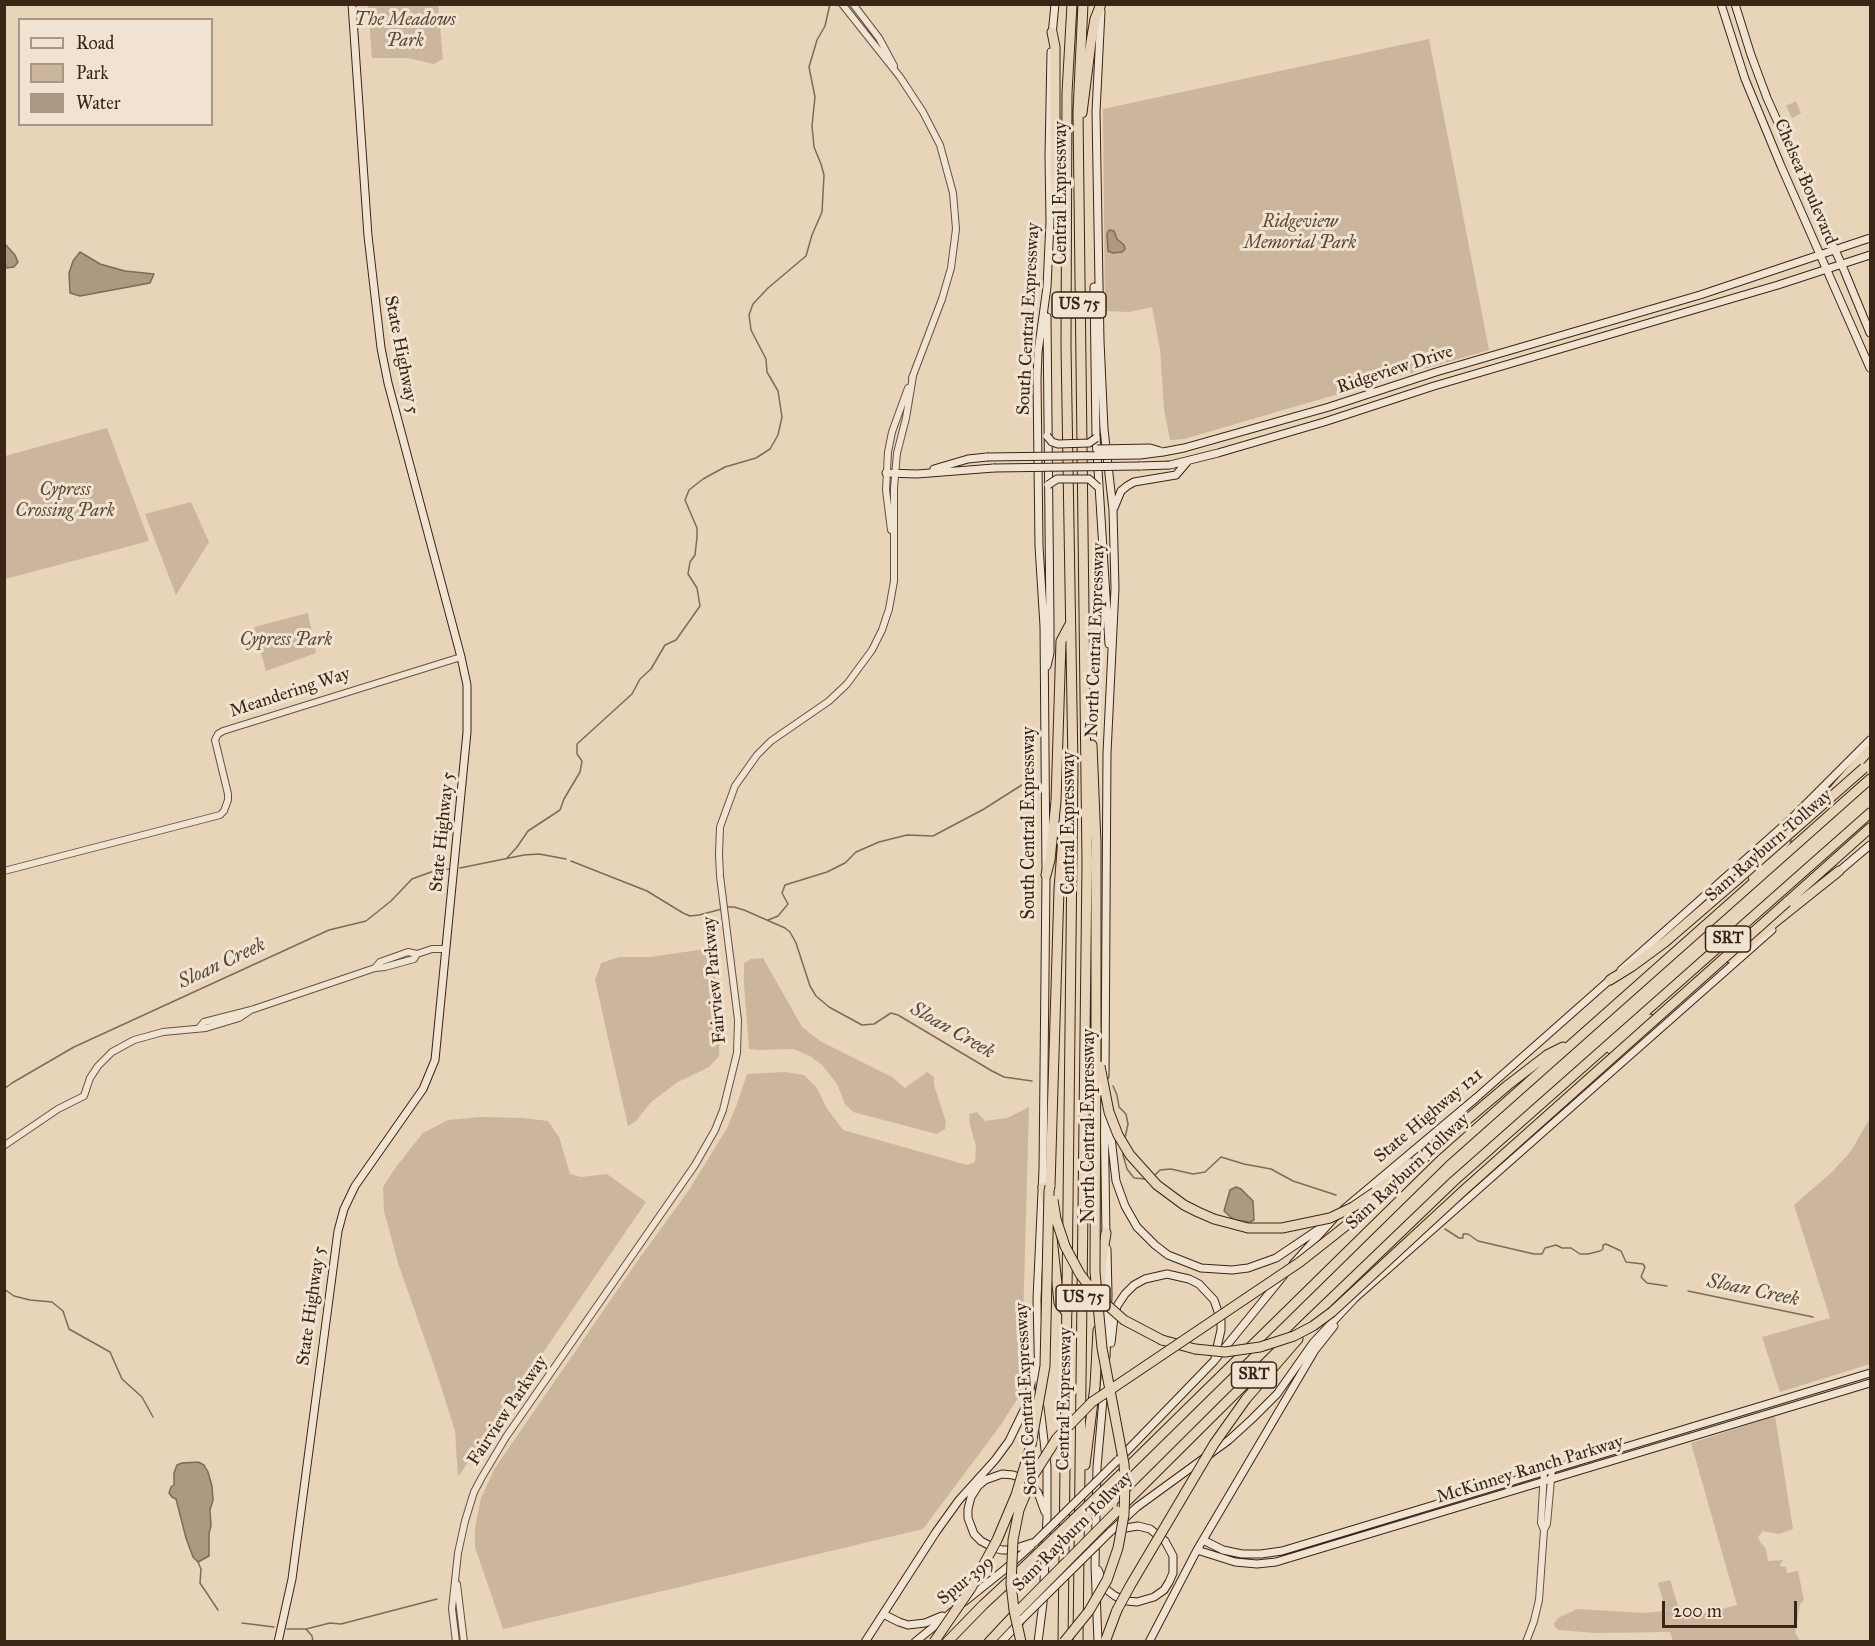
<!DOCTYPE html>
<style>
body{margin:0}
#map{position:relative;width:1875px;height:1646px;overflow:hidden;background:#e8d4b9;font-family:"IM FELL Great Primer",serif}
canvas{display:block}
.frame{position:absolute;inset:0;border:6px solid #3b2514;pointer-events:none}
.legend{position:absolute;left:18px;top:18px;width:195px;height:108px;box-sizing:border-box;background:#f0e3d2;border:2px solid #a89786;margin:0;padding:8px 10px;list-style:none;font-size:18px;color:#3b2514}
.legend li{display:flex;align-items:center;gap:12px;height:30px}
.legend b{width:30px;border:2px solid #a89786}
.scale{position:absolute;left:1662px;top:1601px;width:135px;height:27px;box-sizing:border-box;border:3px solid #3b2514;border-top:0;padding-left:8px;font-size:18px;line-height:21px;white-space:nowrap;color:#3b2514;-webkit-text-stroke:4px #f0e3d2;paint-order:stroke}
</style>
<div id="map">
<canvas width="1875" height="1646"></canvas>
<div class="frame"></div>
<ul class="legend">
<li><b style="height:8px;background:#f0e3d2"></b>Road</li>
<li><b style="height:16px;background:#cbb69d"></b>Park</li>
<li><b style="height:16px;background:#ad9881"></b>Water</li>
</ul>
<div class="scale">200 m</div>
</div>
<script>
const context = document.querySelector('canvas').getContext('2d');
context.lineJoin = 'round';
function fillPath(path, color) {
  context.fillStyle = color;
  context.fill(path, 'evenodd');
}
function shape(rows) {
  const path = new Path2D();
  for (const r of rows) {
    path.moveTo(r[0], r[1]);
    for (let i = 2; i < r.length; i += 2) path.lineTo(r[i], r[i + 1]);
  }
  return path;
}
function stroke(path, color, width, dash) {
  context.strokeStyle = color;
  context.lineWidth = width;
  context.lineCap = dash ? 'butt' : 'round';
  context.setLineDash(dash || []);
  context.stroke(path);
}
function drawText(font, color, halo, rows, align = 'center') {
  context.font = font + ' "IM FELL Great Primer",serif';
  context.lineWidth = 6;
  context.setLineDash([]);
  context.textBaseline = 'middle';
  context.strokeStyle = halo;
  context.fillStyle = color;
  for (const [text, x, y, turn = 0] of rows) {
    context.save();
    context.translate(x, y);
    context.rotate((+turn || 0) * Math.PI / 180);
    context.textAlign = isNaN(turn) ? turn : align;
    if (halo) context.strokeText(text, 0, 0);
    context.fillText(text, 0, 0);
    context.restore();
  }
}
fillPath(shape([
 [368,5,438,5,443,59,434,64,408,58,372,58],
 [1429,39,1489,350,1184,439,1170,440,1164,409,1160,349,1152,307,1129,312,1105,311,1103,109],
 [1796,101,1801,113,1792,118,1786,106],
 [107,428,149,541,5,579,5,456],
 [191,502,209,542,176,595,145,514],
 [308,613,316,653,266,671,254,627],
 [712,948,720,1020,719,1056,709,1067,678,1082,651,1102,636,1121,628,1126,595,980,601,963,619,957,650,957],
 [763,958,802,1027,820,1041,892,1077,905,1088,927,1072,934,1077,934,1085,946,1122,945,1129,937,1134,853,1112,845,1104,837,1084,822,1065,810,1056,794,1049,758,1050,749,1049,744,984,744,963,751,959],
 [785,1072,804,1075,817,1088,826,1107,843,1130,967,1165,975,1162,976,1146,970,1125,969,1114,977,1112,985,1121,1007,1118,1029,1107,1021,1393,1000,1426,923,1529,503,1629,475,1547,475,1528,481,1498,495,1468,636,1263,689,1190,727,1128,737,1104,747,1074],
 [482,1117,523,1118,548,1121,559,1137,570,1174,581,1177,607,1174,646,1202,458,1477,455,1431,437,1374,398,1263,384,1211,383,1187,396,1167,423,1133,448,1120],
 [1870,1118,1870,1364,1780,1392,1762,1337,1830,1318,1794,1205,1833,1171,1851,1151],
 [1775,1416,1793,1529,1779,1534,1763,1531,1758,1537,1760,1542,1766,1549,1768,1561,1783,1560,1779,1566,1786,1567,1787,1573,1798,1571,1804,1600,1800,1604,1795,1633,1800,1641,1673,1641,1670,1632,1595,1633,1559,1630,1555,1627,1554,1624,1558,1618,1577,1609,1643,1613,1666,1611,1658,1583,1670,1580,1680,1612,1692,1617,1737,1605,1691,1443]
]), '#cbb69d');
const water = shape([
 [1109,230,1114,231,1117,239,1124,245,1125,249,1122,252,1113,253,1108,251,1107,234,1109,230],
 [5,244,15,255,18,262,14,267,6,268,5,260,5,244],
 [80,252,100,264,125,271,154,274,150,283,80,296,70,293,69,273,73,261,80,252],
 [1236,1187,1241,1189,1253,1201,1254,1220,1250,1222,1234,1220,1224,1211,1230,1190,1236,1187],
 [198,1462,204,1465,208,1472,212,1486,213,1500,210,1510,211,1526,209,1533,209,1556,198,1562,193,1557,186,1538,176,1499,172,1497,169,1493,171,1487,174,1485,174,1473,177,1465,182,1463,198,1462]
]);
fillPath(water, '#ad9881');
stroke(water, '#7f6a55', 1.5);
stroke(shape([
 [507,858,517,847,528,831,560,810,564,799,580,772,582,761,577,754,577,744,632,694,640,679,651,669,665,645,676,640,700,606,697,588,688,574,690,562,695,555,697,537,697,528,685,500,689,490,703,479,725,467,756,458,770,449,778,435,782,417,778,391,767,372,766,359,751,330,749,315,753,304,768,288,806,256,812,235,822,212,824,175,821,164,814,147,812,126,815,97,809,67,817,40,825,26,830,4],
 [571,861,647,891,683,913,690,916,699,915,722,909],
 [460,868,524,855,539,854,566,859],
 [727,907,734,907,744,910,785,928,790,932,796,943,810,986,816,996,829,1007,862,1025,874,1024,891,1013,898,1015,992,1071,1004,1077,1032,1081],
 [768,920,778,916,788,904,782,893,785,885,827,872,845,863,856,852,879,842,907,835,933,836,984,809,1028,781],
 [1113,1086,1117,1095,1119,1107,1126,1114,1128,1124,1125,1138],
 [4,1089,12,1083,74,1047,329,930,366,921,391,901,412,879,431,872,449,869],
 [1123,1152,1123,1155,1127,1169,1134,1178,1145,1179],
 [1155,1175,1160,1170,1171,1169,1193,1174,1205,1172,1221,1157,1244,1164,1271,1169,1293,1181,1336,1195],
 [1445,1229,1459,1238,1463,1238,1463,1234,1468,1234,1478,1241,1534,1254,1542,1254,1545,1248,1556,1245,1562,1248,1571,1248,1580,1254,1588,1254,1600,1251,1603,1249,1603,1245,1606,1244,1621,1251,1626,1262,1643,1264,1645,1267,1641,1277,1647,1283,1667,1286],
 [4,1289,14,1296,30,1300,52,1302,63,1311,69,1329,110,1352,122,1379,142,1397,153,1417],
 [1688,1291,1813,1317],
 [198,1562,201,1569,200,1583,218,1610],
 [242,1623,274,1627],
 [287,1629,306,1629,312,1636,313,1642],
 [306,1629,330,1623,341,1624,437,1599]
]), '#7f6a55', 1.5);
const tertiary = shape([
 [842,4,900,77,923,112,940,145,953,193,956,229,951,268,942,299,912,378],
 [853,4,879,38,894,66],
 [891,530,886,490,888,452,892,432,908,388],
 [4,871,220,815,224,811,228,800,228,794,215,740,218,734,223,731,461,657],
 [375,968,380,962,408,952,417,954],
 [199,1028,204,1022,251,1010,375,968,385,967,414,959,417,954,432,949,446,949],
 [5,1145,58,1109,84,1096,90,1078,98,1066,112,1052,134,1040,163,1032,206,1028,239,1018,251,1010],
 [1544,1530,1547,1524,1552,1469],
 [457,1584,464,1642],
 [456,1642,452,1609,458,1553,465,1521,474,1492,482,1477,506,1437,695,1165,715,1130,723,1110,737,1053,738,1020,720,876,719,854,720,827,735,786,757,755,771,741,829,701,847,684,872,650,882,630,889,609,894,581,894,488,897,453,906,418,913,376],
 [1526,1642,1534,1621,1539,1600,1544,1530,1541,1523,1544,1472]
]);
const secondary = shape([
 [1721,4,1745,79,1781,166,1870,368],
 [1735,4,1751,55,1767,98,1844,270,1870,333],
 [1101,11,1096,112,1100,341,1104,429,1113,510,1115,588,1107,753,1105,1076],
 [1052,35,1055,4],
 [1094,287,1096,438,1109,644],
 [1047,317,1050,625,1050,653,1047,666],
 [1163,452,1184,448,1329,407,1436,372,1700,295,1870,238],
 [1140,466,1170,465,1218,453,1324,422,1434,386,1778,285,1870,255],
 [934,469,968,459,987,457],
 [886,473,917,474,994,468],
 [1114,508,1121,491,1127,486,1134,482,1176,475,1187,462],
 [1837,873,1870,845],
 [1621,970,1792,818,1870,740],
 [1104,1105,1106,1237],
 [1109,1120,1116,1181,1125,1206,1137,1227,1155,1245,1168,1255,1201,1268,1232,1270,1248,1268,1276,1258,1322,1227],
 [1344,1209,1476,1098,1613,977],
 [1293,1264,1336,1216],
 [1111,1343,1114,1317,1117,1306,1125,1294,1134,1285,1145,1279,1167,1274,1189,1279,1199,1284,1214,1300,1221,1320,1221,1330,1215,1356],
 [1106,1357,1108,1295,1107,1249],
 [1039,1387,1037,1299,1043,1170,1046,875,1044,626,1039,546,1037,379,1038,352,1047,287,1050,222,1049,156,1051,52],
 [1120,1458,1214,1361,1284,1275],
 [1110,1532,1137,1507,1229,1440,1252,1419,1277,1394,1313,1343,1354,1299,1772,930],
 [1203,1540,1223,1550,1242,1554,1261,1554,1282,1551,1870,1373],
 [1035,1542,1010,1550,1002,1550,994,1548,981,1541,974,1534,968,1518,968,1509,971,1497,978,1486,985,1480,1002,1474,1013,1475,1026,1480,1033,1487,1038,1493,1045,1512],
 [1197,1550,1235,1562,1257,1564,1276,1562,1870,1383],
 [1098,1570,1107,1590,1115,1596,1127,1601,1137,1602,1154,1597,1164,1590,1169,1582,1173,1573,1173,1556,1165,1541,1150,1529,1138,1526,1119,1529],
 [964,1602,1004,1570,1031,1546],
 [883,1614,899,1622,908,1625,925,1623,942,1616],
 [278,1642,292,1579,338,1231,344,1209,355,1186,423,1089,435,1060,467,732,467,685,461,657,388,383,381,348,368,236,352,4],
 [865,1642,936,1532,959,1500,995,1460,1009,1441,1025,1408,1029,1394,1035,1364],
 [915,1642,953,1611],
 [1001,1642,1020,1622],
 [1038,1642,1043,1603,1047,1517,1047,1466,1040,1407],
 [1098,1642,1095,1565,1097,1467,1105,1377],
 [1149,1642,1197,1550,1315,1350,1334,1326]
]);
const motorway = shape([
 [1052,32,1055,47,1055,175,1059,226,1065,238],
 [1082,113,1091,42,1095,19,1101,4],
 [1092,745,1096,843,1096,1030],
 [1833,791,1870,749],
 [1046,875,1050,860,1056,801,1061,641,1069,626],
 [1753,877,1786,841],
 [1787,902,1870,828],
 [1730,958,1839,871],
 [1610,980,1631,967,1665,942,1738,879],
 [1611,1049,1650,1019],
 [1050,1186,1059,889,1063,837,1072,825],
 [1043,1187,1047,1203],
 [1375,1192,1411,1163],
 [1381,1198,1449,1135,1508,1085,1547,1055,1563,1047],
 [1051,1228,1059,1303,1067,1313],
 [1100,1292,1101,1264,1106,1233],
 [1162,1340,1195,1349],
 [1246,1399,1298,1339],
 [1085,1465,1095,1386,1098,1330],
 [1120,1475,1442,1159,1870,779],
 [1122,1506,1305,1324,1454,1181,1870,813],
 [947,1642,983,1605,1025,1566],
 [989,1642,1018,1611],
 [1063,1642,1073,766,1066,346,1067,93,1072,4],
 [1078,1642,1087,863,1078,112,1083,4],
 [1105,1642,1117,1610]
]);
stroke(tertiary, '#66513d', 8);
stroke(secondary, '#3b2514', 9);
stroke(motorway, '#3b2514', 11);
stroke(tertiary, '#f0e3d2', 6);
stroke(secondary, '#f0e3d2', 7);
stroke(motorway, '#e8d4b9', 9);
const secondaryBridge = shape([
 [1047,436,1052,442,1058,444,1089,443,1096,438],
 [1097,449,1150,448,1160,451],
 [987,457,1140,455,1163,452],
 [994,468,1140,466],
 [1048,485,1057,479,1089,479,1098,487],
 [1035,1542,1118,1460],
 [1020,1621,1110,1532]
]);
const motorwayBridge = shape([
 [1738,879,1864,768],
 [1100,1066,1109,1112,1118,1135,1130,1155,1157,1185,1184,1205,1198,1212,1214,1219,1248,1228,1282,1228,1330,1218,1353,1207,1375,1192],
 [1053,1200,1056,1219,1065,1246,1080,1274,1089,1286],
 [1098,1297,1124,1320,1162,1340],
 [1195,1349,1225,1352,1260,1347,1294,1336,1313,1326,1332,1312,1464,1190,1787,902],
 [1025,1566,1119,1476],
 [1117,1610,1130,1586,1214,1444,1246,1399],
 [1018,1611,1117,1511],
 [934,1642,971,1588,997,1540,1016,1495,1031,1445,1045,1366,1049,1191,1050,1186],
 [1021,1642,1014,1610,1011,1584,1013,1540,1019,1510,1033,1476,1057,1438,1092,1402,1300,1262,1381,1198],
 [1064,1642,1089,1611,1107,1580,1118,1548,1124,1515,1125,1482,1124,1464,1102,1348,1095,1272,1096,1030]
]);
stroke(secondaryBridge, '#3b2514', 9, []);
stroke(motorwayBridge, '#3b2514', 11, []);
stroke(secondaryBridge, '#f0e3d2', 7);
stroke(motorwayBridge, '#e8d4b9', 9);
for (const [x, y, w] of [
 [1079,305,54],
 [1728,939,45],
 [1083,1298,54],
 [1254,1375,45]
]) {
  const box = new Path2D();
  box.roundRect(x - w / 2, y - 13, w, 26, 4.5);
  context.fillStyle = '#f0e3d2';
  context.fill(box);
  stroke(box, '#3b2514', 1.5);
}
drawText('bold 16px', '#3b2514', null, [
 ["US 75",1079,305],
 ["SRT",1728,939],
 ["US 75",1083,1298],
 ["SRT",1254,1375]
]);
drawText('italic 18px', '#5f4936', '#f0e3d2', [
 ["The Meadows",405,21],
 ["Park",405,42],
 ["Ridgeview",1300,223],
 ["Memorial Park",1300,244],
 ["Cypress",65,491],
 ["Crossing Park",65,512],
 ["Cypress Park",286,641]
]);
drawText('18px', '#3b2514', '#f0e3d2', [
 ["Chelsea Boulevard",1805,182,67],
 ["Central Expressway",1062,193,-90],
 ["South Central Expressway",1029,319,-87],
 ["State Highway 5",401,355,79],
 ["Ridgeview Drive",1395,370,-18],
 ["North Central Expressway",1096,640,-88],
 ["Meandering Way",290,693,-18],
 ["South Central Expressway",1030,823,-90],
 ["Central Expressway",1070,823,-90],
 ["State Highway 5",443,832,-84],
 ["Sam Rayburn Tollway",1769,846,-41],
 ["Fairview Parkway",715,980,-95],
 ["State Highway 121",1429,1116,-40],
 ["North Central Expressway",1090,1126,-90],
 ["Sam Rayburn Tollway",1408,1172,-43],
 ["State Highway 5",312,1306,-82],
 ["South Central Expressway",1027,1399,-93],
 ["Central Expressway",1065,1399,-89],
 ["Fairview Parkway",508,1411,-56],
 ["McKinney Ranch Parkway",1530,1470,-17],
 ["Sam Rayburn Tollway",1073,1532,-45],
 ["Spur 399",966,1581,-39]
]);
drawText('italic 20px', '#5d4835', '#f0e3d2', [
 ["Sloan Creek",222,964,-25],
 ["Sloan Creek",952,1031,30],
 ["Sloan Creek",1753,1291,12]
]);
</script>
